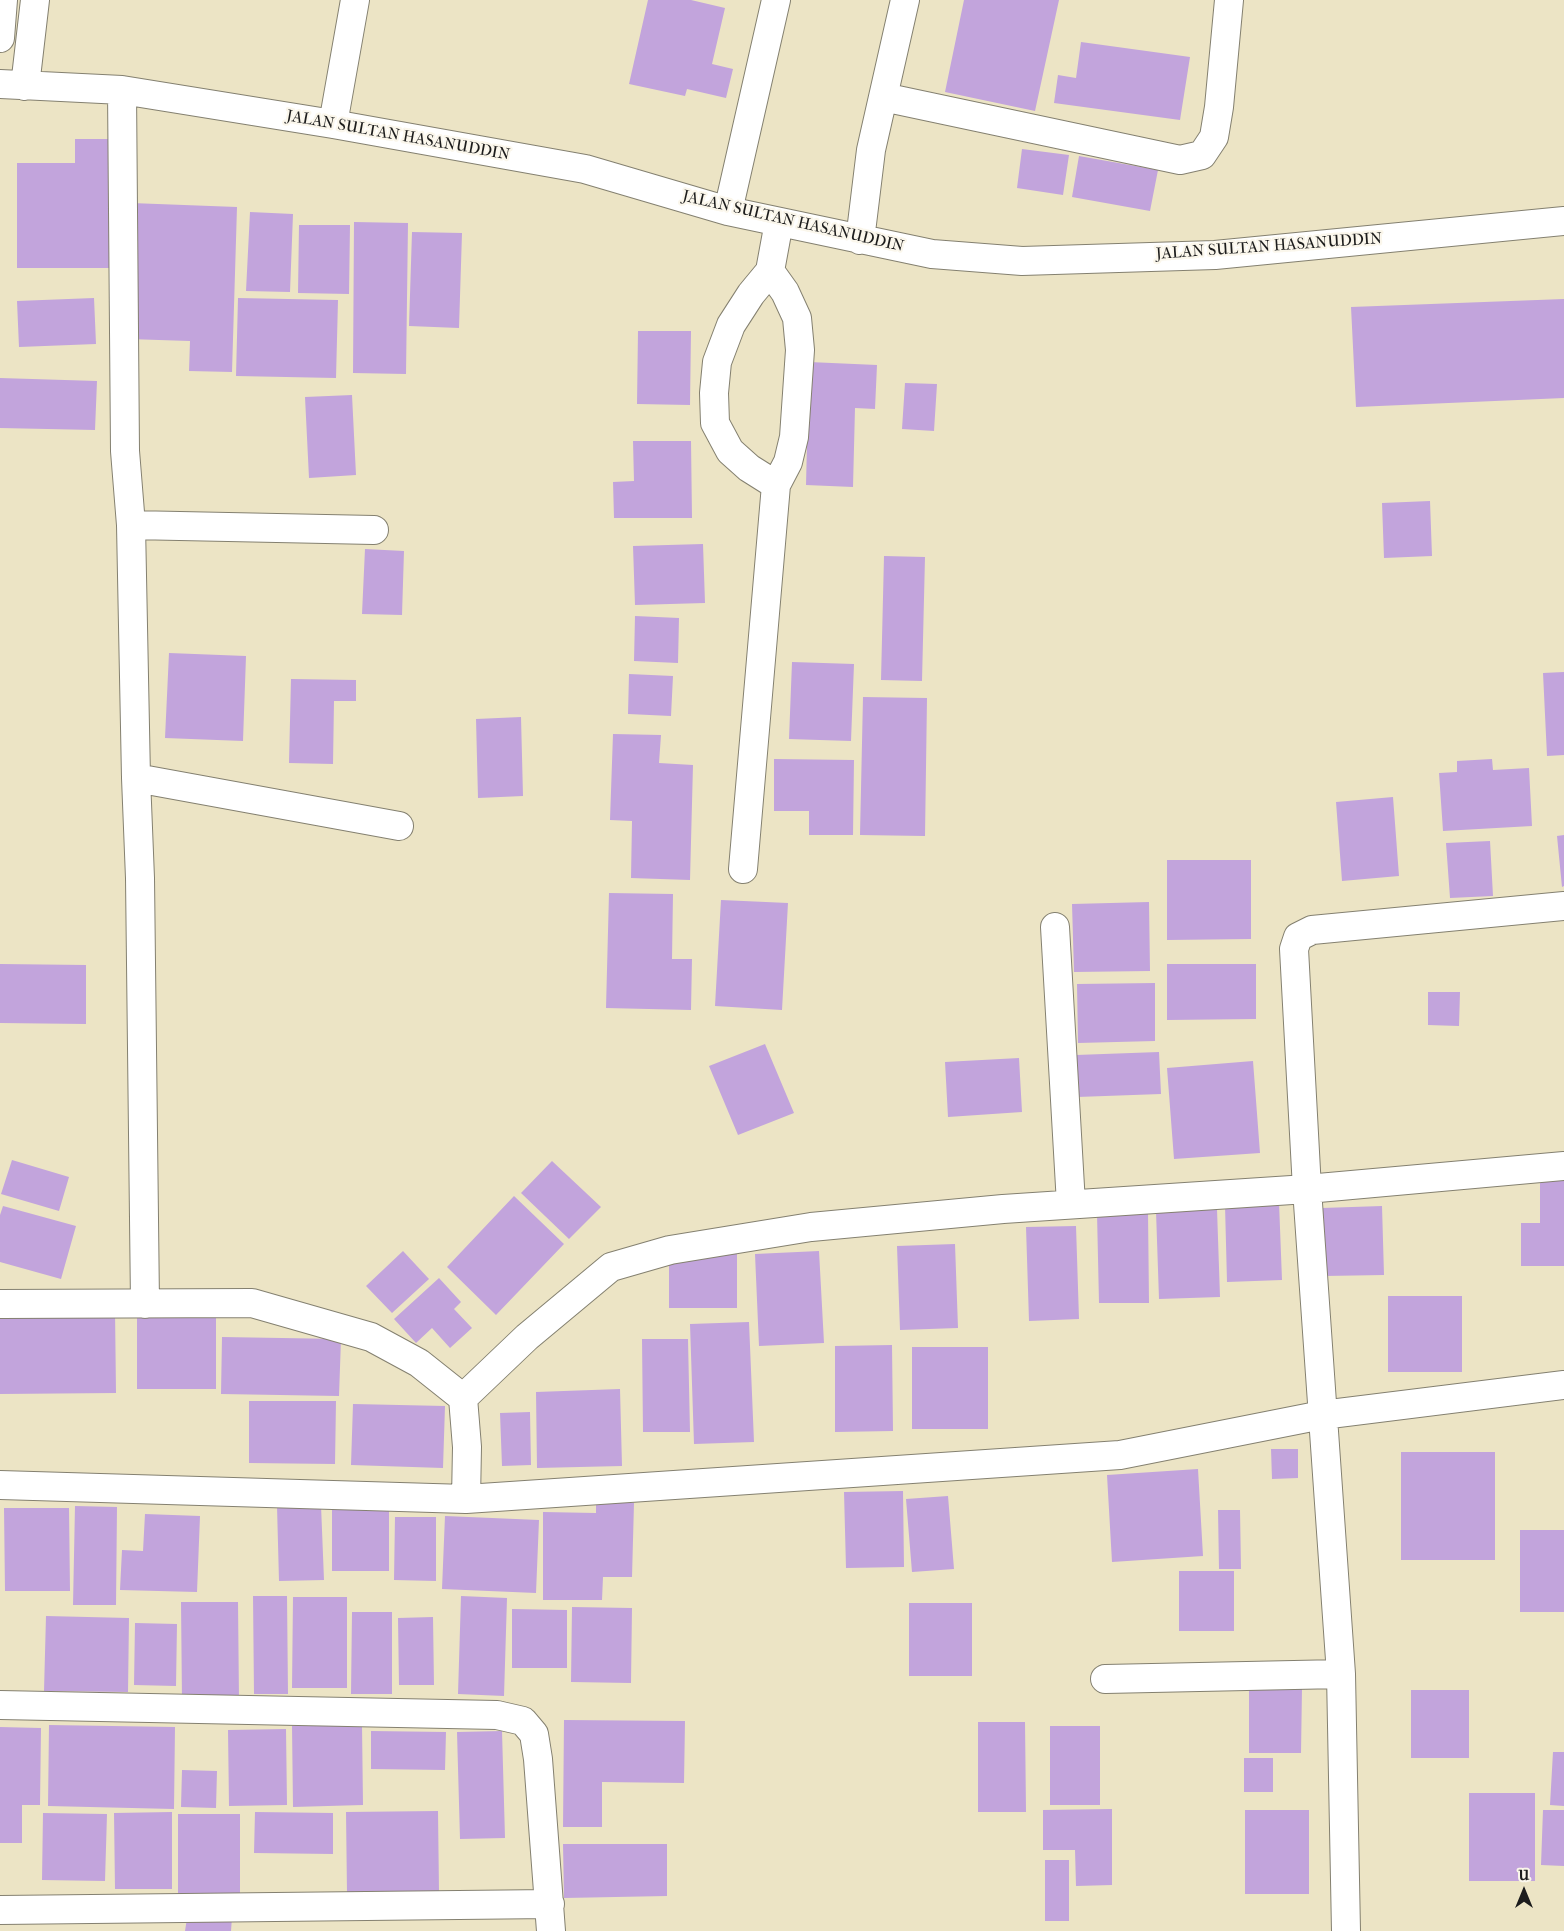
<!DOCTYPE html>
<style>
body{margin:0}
#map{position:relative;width:1564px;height:1931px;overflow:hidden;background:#ece4c5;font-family:"IM FELL French Canon",serif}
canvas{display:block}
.north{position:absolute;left:1499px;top:1866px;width:50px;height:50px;-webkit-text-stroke:4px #fbf7ec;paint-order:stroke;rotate:0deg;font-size:14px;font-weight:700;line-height:20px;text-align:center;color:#1c1c1c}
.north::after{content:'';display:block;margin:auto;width:18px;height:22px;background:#1c1c1c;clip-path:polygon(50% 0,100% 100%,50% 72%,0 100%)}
</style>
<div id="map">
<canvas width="1564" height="1931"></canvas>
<div class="north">U</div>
</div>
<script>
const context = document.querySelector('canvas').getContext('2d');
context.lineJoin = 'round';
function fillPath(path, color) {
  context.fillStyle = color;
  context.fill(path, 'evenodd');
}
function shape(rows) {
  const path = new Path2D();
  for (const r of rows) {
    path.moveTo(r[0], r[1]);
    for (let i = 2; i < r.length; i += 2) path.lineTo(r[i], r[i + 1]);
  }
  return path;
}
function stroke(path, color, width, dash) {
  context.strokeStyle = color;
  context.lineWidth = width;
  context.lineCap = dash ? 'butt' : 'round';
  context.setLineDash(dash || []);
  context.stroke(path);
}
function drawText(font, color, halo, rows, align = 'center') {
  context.font = font + ' "IM FELL French Canon",serif';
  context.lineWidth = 4.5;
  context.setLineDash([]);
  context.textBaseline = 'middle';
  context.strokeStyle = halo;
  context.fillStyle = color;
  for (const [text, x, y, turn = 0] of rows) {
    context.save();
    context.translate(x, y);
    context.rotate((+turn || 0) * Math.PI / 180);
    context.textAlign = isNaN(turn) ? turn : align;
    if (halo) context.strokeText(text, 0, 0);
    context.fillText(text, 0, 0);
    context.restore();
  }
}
fillPath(shape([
 [648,0,691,0,725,8,712,64,733,69,726,98,687,89,685,96,629,84],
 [964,0,1059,0,1035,111,945,92],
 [1081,42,1190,57,1180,120,1054,103,1058,75,1076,78],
 [75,139,116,139,116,268,17,268,17,163,75,163],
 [1022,149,1069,155,1063,195,1017,188],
 [1079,156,1158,170,1150,211,1072,197],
 [131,203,237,207,232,372,189,371,190,341,128,339],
 [250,212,293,214,290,292,246,291],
 [354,222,408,223,406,374,353,373],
 [299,225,350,225,349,294,298,293],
 [412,232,462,233,459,328,409,326],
 [94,298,96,344,19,347,17,301],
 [238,298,338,300,336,378,236,376],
 [1564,299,1564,398,1356,407,1351,307],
 [638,331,691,331,690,405,637,404],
 [809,362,877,365,875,409,855,408,853,487,806,485],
 [0,378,97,381,95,430,0,428],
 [905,383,937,384,934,431,902,429],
 [352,395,356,475,309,478,305,397],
 [633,441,691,441,692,518,614,518,613,482,634,481],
 [1430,501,1432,556,1384,558,1382,503],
 [703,544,705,603,635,605,633,546],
 [365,549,404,551,402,615,362,614],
 [884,556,925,557,922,681,881,680],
 [635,616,679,618,678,663,634,661],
 [169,653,246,656,243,741,165,738],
 [792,662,854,664,851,741,789,739],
 [1564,672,1564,755,1547,756,1543,673],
 [629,674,673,676,671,716,628,714],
 [291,679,356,680,356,701,334,701,333,764,289,763],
 [863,697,927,698,925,836,860,835],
 [521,717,523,796,478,798,476,719],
 [613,734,661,735,659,763,693,765,690,880,631,878,632,821,610,820],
 [774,759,854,760,853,835,809,835,809,811,774,811],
 [1492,759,1493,770,1529,768,1532,826,1443,831,1439,773,1457,772,1457,761],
 [1393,797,1399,876,1342,881,1336,802],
 [1564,835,1564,886,1562,887,1557,836],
 [1490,841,1493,896,1450,898,1446,843],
 [1167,860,1251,860,1251,939,1167,940],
 [609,893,673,894,672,959,692,959,691,1010,606,1008],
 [721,900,788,903,782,1010,715,1006],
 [1149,902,1150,971,1074,972,1072,904],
 [0,964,86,965,86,1024,0,1023],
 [1167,964,1256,964,1256,1019,1167,1020],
 [1155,983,1155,1041,1078,1043,1077,984],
 [1428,992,1460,992,1459,1026,1428,1025],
 [765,1044,794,1113,738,1135,709,1066],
 [1159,1052,1161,1094,1077,1097,1076,1055],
 [1019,1058,1022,1112,948,1117,945,1062],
 [1253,1061,1260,1153,1174,1159,1167,1068],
 [12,1160,69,1177,59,1211,1,1194],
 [552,1161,601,1207,569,1239,521,1193],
 [1540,1181,1564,1181,1564,1266,1521,1266,1521,1223,1540,1223],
 [514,1196,564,1244,496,1315,447,1267],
 [1279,1202,1282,1280,1227,1282,1225,1205],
 [3,1206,76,1226,61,1279,0,1262,0,1215],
 [1382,1206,1384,1275,1324,1276,1322,1208],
 [1217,1209,1220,1297,1159,1299,1156,1211],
 [1148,1212,1149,1303,1099,1303,1097,1213],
 [1076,1226,1079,1319,1029,1321,1026,1227],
 [955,1244,958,1328,900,1330,897,1246],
 [403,1251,429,1279,392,1313,366,1286],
 [819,1251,824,1343,759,1346,755,1254],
 [669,1253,737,1253,737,1308,669,1308],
 [439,1278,461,1302,454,1309,472,1328,450,1348,432,1328,416,1343,394,1319],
 [1388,1296,1462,1296,1462,1372,1388,1372],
 [115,1310,116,1393,0,1394,0,1312],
 [137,1318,216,1318,216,1389,137,1389],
 [749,1322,754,1442,694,1444,690,1324],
 [222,1337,341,1339,339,1396,221,1394],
 [642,1339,688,1339,690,1432,643,1432],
 [892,1345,893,1431,835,1432,835,1346],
 [912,1347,988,1347,988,1429,912,1429],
 [620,1389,622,1466,537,1468,536,1392],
 [249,1401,336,1401,335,1464,249,1463],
 [353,1404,445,1406,443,1468,351,1465],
 [530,1412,531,1465,502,1466,500,1413],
 [1271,1449,1298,1449,1298,1478,1272,1479],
 [1401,1452,1495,1452,1495,1560,1401,1560],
 [1198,1469,1203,1556,1112,1562,1107,1475],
 [903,1491,904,1567,846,1568,844,1492],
 [948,1496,954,1569,912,1572,906,1499],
 [596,1502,634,1503,632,1577,603,1577,602,1600,543,1600,543,1512,596,1513],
 [321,1505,324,1580,279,1581,277,1506],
 [75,1506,117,1507,116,1605,73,1605],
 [4,1508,69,1508,70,1591,5,1591],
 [332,1508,389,1508,389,1571,332,1571],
 [1218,1510,1240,1510,1241,1569,1219,1569],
 [145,1514,200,1516,197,1592,120,1590,122,1550,143,1551],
 [445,1516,539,1520,536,1593,442,1589],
 [395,1517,436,1517,436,1581,394,1580],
 [1520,1530,1564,1530,1564,1612,1520,1612],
 [1179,1571,1234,1571,1234,1631,1179,1631],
 [253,1596,287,1596,288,1694,254,1694],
 [461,1596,507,1598,504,1696,458,1694],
 [293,1597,347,1597,347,1688,292,1688],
 [181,1602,238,1602,239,1701,182,1701],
 [909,1603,972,1603,972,1676,909,1676],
 [572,1607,632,1608,631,1683,571,1682],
 [512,1609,567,1610,567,1668,512,1668],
 [352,1612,392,1612,392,1694,351,1694],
 [46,1616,129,1618,128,1692,44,1691],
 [433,1617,434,1685,399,1685,398,1618],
 [135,1623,177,1624,176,1686,134,1685],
 [1249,1688,1302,1688,1301,1753,1249,1753],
 [1411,1690,1469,1690,1469,1758,1411,1758],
 [564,1720,685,1721,684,1783,602,1782,602,1827,563,1827],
 [978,1722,1025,1722,1026,1812,978,1812],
 [49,1725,175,1727,174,1809,48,1806],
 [362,1725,363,1805,293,1807,292,1726],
 [1050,1726,1100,1726,1100,1805,1050,1805],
 [0,1727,41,1728,40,1805,22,1805,22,1843,0,1843],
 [286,1729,287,1805,229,1806,228,1730],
 [371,1731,446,1732,445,1770,371,1769],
 [502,1731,505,1838,460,1839,457,1732],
 [1553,1752,1564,1752,1564,1806,1550,1805],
 [1244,1758,1273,1758,1273,1792,1244,1792],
 [182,1770,217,1771,216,1808,181,1807],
 [1469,1793,1535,1793,1535,1881,1469,1881],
 [1112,1809,1112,1885,1076,1886,1075,1850,1043,1850,1043,1810],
 [1245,1810,1309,1810,1309,1894,1245,1894],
 [1543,1810,1564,1810,1564,1866,1541,1865],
 [438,1811,439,1892,347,1893,346,1812],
 [172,1812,172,1889,115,1889,114,1813],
 [255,1812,333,1813,333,1854,254,1853],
 [43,1813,107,1814,105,1881,42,1880],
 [178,1814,240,1814,240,1893,178,1893],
 [563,1844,667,1844,667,1896,564,1898],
 [1045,1860,1069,1860,1069,1921,1045,1921],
 [188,1912,232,1917,231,1931,185,1931]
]), '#c2a4dc');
const minor = shape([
 [0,38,3,0],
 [0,84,122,90,333,124,585,169,728,211,932,254,1022,261,1215,255,1564,221],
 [25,86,35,0],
 [122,90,125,451,131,525,136,778,140,878,145,1304],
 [883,97,1180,160,1202,155,1214,137,1219,107,1229,0],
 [333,124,355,0],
 [728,211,776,0],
 [860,240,871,150,905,0],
 [770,271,751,294,731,325,717,362,714,393,715,423,730,451,749,468,776,485],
 [131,525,374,530],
 [136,778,399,826],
 [743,869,776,485,788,462,794,437,800,350,797,318,785,292,770,271,779,222],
 [1564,906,1312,930,1298,937,1294,949,1307,1189,1564,1166],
 [1055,927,1071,1204],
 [0,1304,252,1303,371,1337,419,1363,463,1398,527,1337,611,1267,670,1250,811,1227,1003,1209,1307,1189,1341,1674,1346,1931],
 [463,1398,467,1447,466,1499],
 [0,1485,466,1499,1120,1455,1322,1415,1564,1385],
 [1105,1679,1341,1674],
 [0,1705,497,1715,523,1721,534,1734,538,1759,551,1931],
 [0,1910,550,1904]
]);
stroke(minor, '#848070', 30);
stroke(minor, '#fff', 28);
drawText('16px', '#1c1c1c', '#fbf7ec', [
 ["JALAN SULTAN HASANUDDIN",398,136,10],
 ["JALAN SULTAN HASANUDDIN",793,222,13],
 ["JALAN SULTAN HASANUDDIN",1269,247,-4]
]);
</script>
